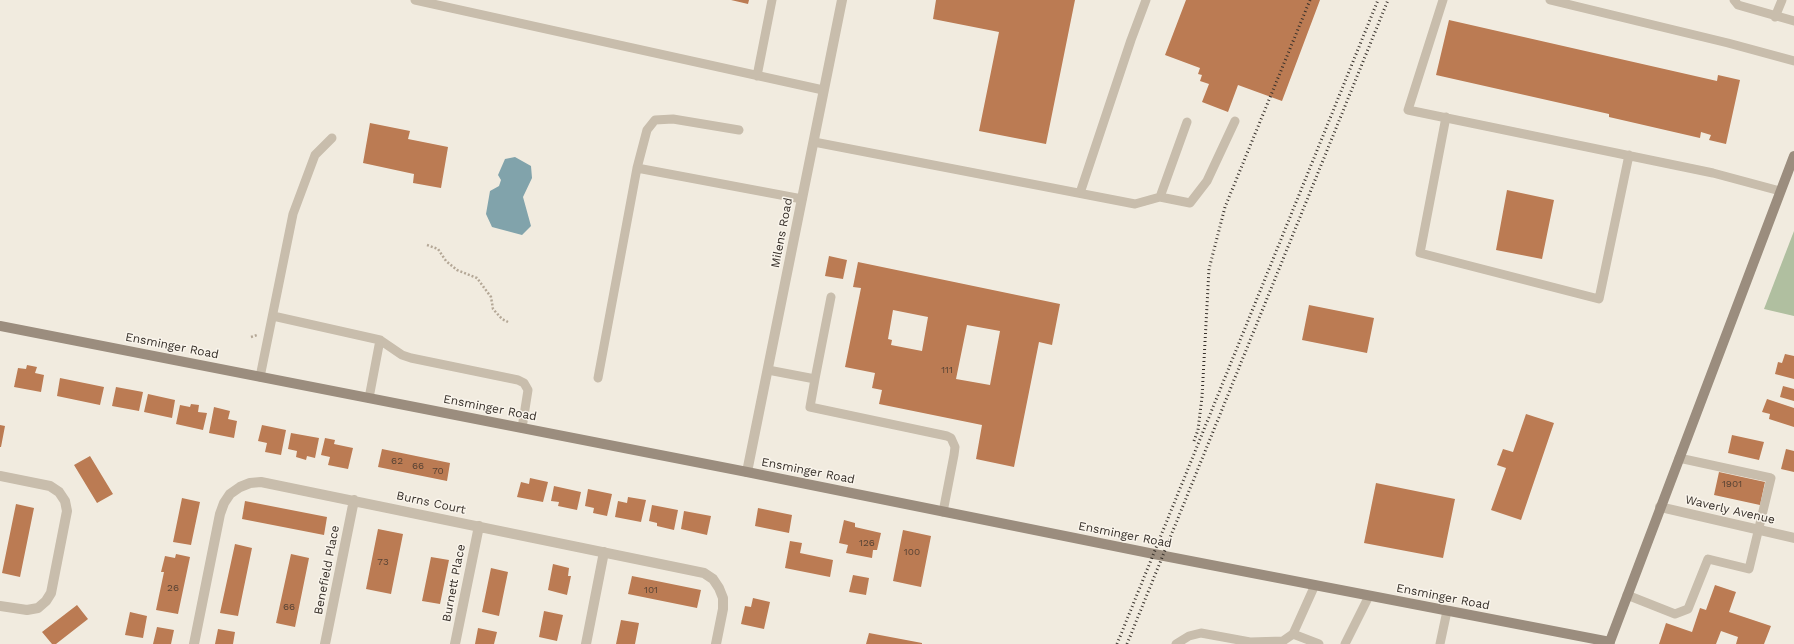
<!DOCTYPE html>
<style>
body{margin:0}
canvas{display:block;background:#f1ebdf}
</style>
<canvas width="1794" height="644"></canvas>
<script>
const context = document.querySelector('canvas').getContext('2d');
context.lineJoin = 'round';
function fillPath(path, color) {
  context.fillStyle = color;
  context.fill(path, 'evenodd');
}
function shape(rows) {
  const path = new Path2D();
  for (const r of rows) {
    path.moveTo(r[0], r[1]);
    for (let i = 2; i < r.length; i += 2) path.lineTo(r[i], r[i + 1]);
  }
  return path;
}
function stroke(path, color, width, dash) {
  context.strokeStyle = color;
  context.lineWidth = width;
  context.lineCap = dash ? 'butt' : 'round';
  context.setLineDash(dash || []);
  context.stroke(path);
}
function drawText(font, color, halo, rows, align = 'center') {
  context.font = font + ' "Work Sans",sans-serif';
  context.lineWidth = 3;
  context.setLineDash([]);
  context.textBaseline = 'middle';
  context.strokeStyle = halo;
  context.fillStyle = color;
  for (const [text, x, y, turn = 0] of rows) {
    context.save();
    context.translate(x, y);
    context.rotate((+turn || 0) * Math.PI / 180);
    context.textAlign = isNaN(turn) ? turn : align;
    if (halo) context.strokeText(text, 0, 0);
    context.fillText(text, 0, 0);
    context.restore();
  }
}
fillPath(shape([
 [1794,231,1794,316,1764,309]
]), '#b0bfa0');
fillPath(shape([
 [515,157,531,166,532,178,523,197,531,226,522,235,492,227,486,214,490,191,499,186,501,180,498,175,505,159]
]), '#81a3ab');
fillPath(shape([
 [731,0,749,0,748,4],
 [936,0,1075,0,1046,144,979,131,999,32,933,19],
 [1186,0,1320,0,1282,101,1238,85,1228,112,1202,102,1209,84,1200,81,1202,75,1198,74,1200,68,1165,55],
 [1449,20,1717,81,1718,75,1740,80,1726,144,1709,140,1711,135,1701,132,1700,138,1609,117,1609,114,1436,75],
 [370,123,410,131,408,139,448,147,441,188,413,183,414,174,363,163],
 [1507,190,1554,200,1542,259,1496,250],
 [829,256,847,260,843,279,825,276],
 [858,262,1060,304,1052,345,1039,342,1014,467,976,459,982,425,879,404,882,390,872,388,875,373,845,367,861,288,853,287],
 [893,310,928,317,922,351,891,345,892,340,888,339],
 [967,325,1000,331,990,385,956,379],
 [1309,305,1374,318,1367,353,1302,340],
 [1785,354,1794,356,1794,379,1775,374,1778,362,1782,363],
 [27,365,37,367,35,373,44,375,41,392,14,387,18,368,26,369],
 [60,378,104,387,100,405,57,396],
 [1783,386,1794,389,1794,401,1780,397],
 [116,387,143,392,139,411,112,406],
 [148,394,175,400,172,418,144,412],
 [1767,399,1794,408,1794,427,1769,419,1770,414,1762,412],
 [191,404,199,405,198,412,207,413,203,430,176,424,180,405,190,407],
 [214,407,230,411,228,419,237,421,234,438,209,433],
 [1526,414,1554,423,1521,520,1491,510,1506,468,1497,465,1503,449,1513,452],
 [0,425,5,426,1,447,0,447],
 [262,425,286,430,281,455,265,452,267,443,258,441],
 [291,433,319,438,315,458,307,456,306,460,296,457,297,451,288,449],
 [1732,435,1764,442,1759,460,1728,453],
 [325,438,335,440,334,444,353,448,348,469,328,465,330,457,321,455],
 [382,449,450,463,447,481,378,467],
 [1786,449,1794,451,1794,472,1781,469],
 [90,456,113,494,97,503,74,465],
 [1719,472,1765,482,1760,505,1714,495],
 [530,478,548,482,543,502,517,497,521,482,529,484],
 [1376,483,1455,499,1443,558,1364,543],
 [554,486,581,492,577,510,558,506,559,502,551,501],
 [588,489,612,494,607,516,593,513,594,508,585,506],
 [628,497,646,500,641,522,615,517,618,501,627,503],
 [182,498,200,502,191,545,173,542],
 [245,501,327,517,324,535,242,519],
 [16,504,34,508,20,577,2,573],
 [652,505,678,510,674,530,657,526,657,523,649,521],
 [758,508,792,515,789,533,755,526],
 [684,511,711,516,707,535,681,529],
 [844,520,855,523,855,527,881,533,877,550,873,550,872,558,846,553,848,545,839,543],
 [378,529,403,534,391,594,366,589],
 [903,530,931,536,921,587,893,581],
 [790,541,802,543,800,553,833,560,830,577,785,568],
 [235,544,252,548,238,616,220,613],
 [176,554,190,557,178,614,156,610,164,572,161,572,165,556,175,558],
 [291,554,309,558,295,627,276,623],
 [431,557,449,560,440,604,422,601],
 [553,564,569,568,568,576,571,576,567,595,548,590],
 [491,568,508,572,499,616,482,612],
 [853,575,869,578,866,595,849,592],
 [632,576,701,590,697,608,628,594],
 [1715,585,1736,592,1729,612,1771,626,1764,644,1736,644,1738,637,1721,631,1716,644,1659,644,1666,623,1692,632,1700,608,1706,610],
 [753,598,770,602,764,629,741,624,745,606,751,607],
 [77,605,88,619,56,644,52,644,42,632],
 [544,611,563,615,557,641,539,637],
 [130,612,147,616,143,638,125,635],
 [621,620,639,623,635,644,616,644],
 [157,627,174,630,171,644,153,644],
 [478,628,497,632,494,644,475,644],
 [218,629,235,632,233,644,215,644],
 [869,633,922,643,922,644,866,644]
]), '#bb7b53');
stroke(shape([
 [427,245,438,249,446,261,457,270,477,278,491,297,493,309,502,319,508,322],
 [251,337,257,335]
]), '#b4a796', 2.5, [2, 2]);
stroke(shape([
 [415,0,823,90],
 [1443,0,1408,110,1713,173,1780,191],
 [1550,0,1728,43,1794,61],
 [1734,0,1738,5,1794,21],
 [1775,17,1782,0],
 [757,76,772,0],
 [1446,117,1420,253,1599,299,1629,155],
 [814,142,1135,204,1160,197,1190,203,1207,181,1235,121],
 [637,168,647,130,655,120,673,119,739,130],
 [1080,193,1131,40,1146,0],
 [1160,197,1187,122],
 [273,316,380,340,369,398],
 [380,340,402,355,411,358,518,380,524,383,528,390,522,428],
 [768,370,815,379,810,407,947,436,951,438,955,447,954,455,943,512],
 [260,377,293,214,315,155,332,138],
 [598,378,637,168,802,199],
 [815,379,831,297],
 [1627,595,1675,614,1688,609,1708,559,1749,569,1771,478,1679,458],
 [1293,634,1319,644],
 [1176,644,1189,636,1201,633,1250,642,1283,641,1293,634,1315,585],
 [1345,644,1369,596],
 [1440,644,1447,611]
]), '#c8bdac', 9);
stroke(shape([
 [747,472,842,0],
 [0,476,50,486,59,492,65,501,67,511,51,593,46,601,38,608,27,610,0,606],
 [1660,507,1794,538],
 [194,644,220,514,224,503,230,494,240,487,250,483,261,482,704,573,713,579,719,588,723,598,723,609,716,644],
 [325,644,354,500],
 [455,644,479,526],
 [586,644,604,552]
]), '#c8bdac', 10);
stroke(shape([
 [0,326,747,472,1154,554,1610,642],
 [1609,644,1794,156]
]), '#9b8d7e', 10);
stroke(shape([
 [1194,441,1198,430,1202,397,1209,269,1225,207,1310,0],
 [1117,644,1378,0],
 [1127,644,1388,0]
]), '#37302a', 3, [1, 3]);
drawText('10px', '#584334', null, [
 ["111",947,370],
 ["62",397,461],
 ["66",418,466],
 ["70",438,471],
 ["1901",1732,484],
 ["126",867,543],
 ["100",912,552],
 ["73",383,562],
 ["26",173,588],
 ["101",651,590],
 ["66",289,607]
]);
drawText('12px', '#37302a', '#f9f4eb', [
 ["Milens Road",782,233,-79],
 ["Ensminger Road",172,346,11],
 ["Ensminger Road",490,408,11],
 ["Ensminger Road",808,471,11],
 ["Burns Court",431,503,12],
 ["Waverly Avenue",1730,510,13],
 ["Ensminger Road",1125,535,11],
 ["Benefield Place",327,570,-79],
 ["Burnett Place",454,583,-79],
 ["Ensminger Road",1443,597,11]
]);
</script>
